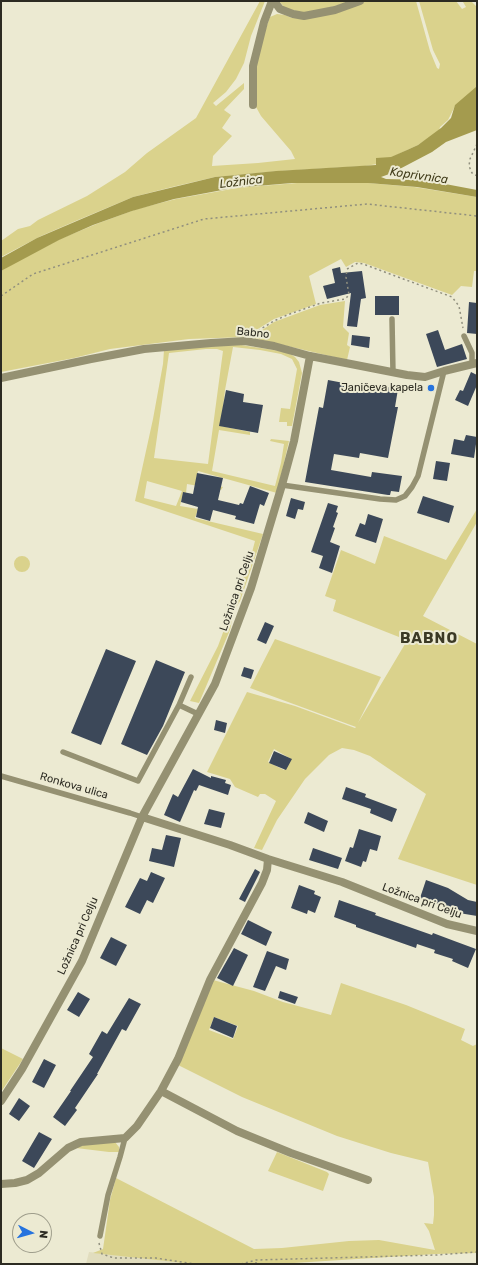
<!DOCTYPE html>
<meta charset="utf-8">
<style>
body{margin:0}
#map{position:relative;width:478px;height:1265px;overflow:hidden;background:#ecead2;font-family:Rubik,sans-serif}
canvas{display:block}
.frame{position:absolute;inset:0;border:2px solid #2c2b22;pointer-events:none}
.north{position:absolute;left:12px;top:1213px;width:40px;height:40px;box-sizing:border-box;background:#ecead2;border:1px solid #9f9e8c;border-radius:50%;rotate:96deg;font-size:11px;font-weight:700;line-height:16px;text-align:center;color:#2c2b22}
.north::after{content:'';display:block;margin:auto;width:14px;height:18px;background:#2673de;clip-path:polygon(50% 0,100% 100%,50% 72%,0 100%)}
</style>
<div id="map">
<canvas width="478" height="1265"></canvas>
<div class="frame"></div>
<div class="north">N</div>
</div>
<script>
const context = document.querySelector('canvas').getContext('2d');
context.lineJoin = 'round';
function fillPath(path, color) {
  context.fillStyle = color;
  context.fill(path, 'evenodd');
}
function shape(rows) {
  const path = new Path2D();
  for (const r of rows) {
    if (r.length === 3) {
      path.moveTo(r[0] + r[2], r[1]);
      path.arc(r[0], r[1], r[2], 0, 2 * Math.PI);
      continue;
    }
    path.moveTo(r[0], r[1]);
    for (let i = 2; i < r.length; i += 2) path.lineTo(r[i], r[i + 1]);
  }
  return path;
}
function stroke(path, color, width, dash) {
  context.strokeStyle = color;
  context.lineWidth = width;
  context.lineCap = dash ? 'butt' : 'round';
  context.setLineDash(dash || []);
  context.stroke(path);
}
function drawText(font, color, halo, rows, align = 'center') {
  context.font = font + ' Rubik,sans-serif';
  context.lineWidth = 4;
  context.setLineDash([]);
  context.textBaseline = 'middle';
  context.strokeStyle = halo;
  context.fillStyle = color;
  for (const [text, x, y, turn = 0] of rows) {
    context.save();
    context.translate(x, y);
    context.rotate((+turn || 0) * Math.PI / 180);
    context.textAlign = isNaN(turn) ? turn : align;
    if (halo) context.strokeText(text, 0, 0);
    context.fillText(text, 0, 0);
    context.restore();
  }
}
fillPath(shape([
 [89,1252,193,1264,86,1264]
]), '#e1ddbe');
fillPath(shape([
 [260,1,265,1,251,36,244,63,236,79,226,92,213,103,216,106,244,83,244,89,224,110,231,115,222,128,232,136,213,156,212,166,258,163,295,159,291,151,261,116,256,107,251,70,270,17,277,14,285,15,292,18,297,18,353,7,366,1,416,1,430,51,437,68,439,69,440,64,433,50,419,1,456,1,462,9,466,7,463,2,471,1,477,7,477,88,455,106,448,120,440,127,439,131,418,145,377,164,365,166,279,171,215,177,172,187,133,197,78,220,41,236,1,257,1,241,18,229,30,226,38,220,87,196,125,172,147,153,196,118],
 [279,1,353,1,313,12,300,12,285,8],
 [297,183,368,183,414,187,477,197,477,271,474,271,472,287,461,286,452,295,364,263,355,262,346,267,341,259,309,276,316,304,274,319,245,337,189,339,110,349,74,358,1,372,1,271,16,262,60,239,99,223,137,209,176,199,237,188],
 [345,301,343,327,349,333,347,345,350,347,347,360,253,338,262,330,274,322,320,305],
 [215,345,241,345,287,352,295,357,299,362,302,373,292,426,287,426,287,422,279,422,281,408,290,409,297,369,292,359,281,354,260,350,233,347,225,390,221,426,250,432,250,435,219,430,212,471,275,486,281,463,284,444,270,441,271,439,289,441,277,493,198,471,196,480,223,487,221,490,187,484,186,493,183,493,180,506,198,509,195,518,263,534,248,578,240,601,234,611,230,630,199,703,190,701,218,646,250,560,255,541,135,501,153,419,163,364,164,350],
 [206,349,217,349,223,351,208,464,154,458,169,353],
 [147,481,182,491,176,506,144,498],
 [477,509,477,522,423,616,477,644,477,885,398,859,426,794,370,756,354,750,342,748,329,755,305,779,277,820,262,850,254,848,276,801,265,794,260,794,258,797,235,787,230,779,207,772,247,692,295,706,355,728,356,727,250,688,275,639,381,677,358,723,405,644,403,640,399,637,333,611,336,600,325,596,341,550,375,564,384,536,446,560],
 [274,749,291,759,284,770,268,762],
 [22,564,8],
 [213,980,254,991,283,1002,331,1015,341,983,406,1005,465,1029,461,1040,473,1046,477,1044,477,1253,436,1254,278,1264,193,1264,93,1253,103,1249,110,1200,116,1178,254,1249,282,1248,349,1241,379,1240,435,1250,429,1231,424,1223,433,1224,434,1215,434,1197,428,1162,391,1153,337,1136,242,1097,178,1065],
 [214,1017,238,1026,233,1039,209,1030],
 [1,1048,23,1059,1,1092],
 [115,1142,119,1147,119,1152,109,1152,76,1148,87,1144],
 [277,1152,327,1172,329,1174,323,1191,268,1171]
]), '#dad28c');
fillPath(shape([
 [476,87,477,88,477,130,446,142,432,152,392,173,381,177,386,179,424,180,477,190,477,197,417,187,368,183,292,183,233,188,174,199,132,211,93,225,59,240,1,271,1,258,37,238,133,197,215,177,276,171,376,165,376,158,391,157,407,150,418,145,441,128,451,118,455,105]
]), '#a49b4e');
fillPath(shape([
 [340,267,341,273,362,271,366,298,361,299,357,327,347,326,351,293,327,299,323,286,335,283,332,269],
 [375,296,399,296,399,315,375,315],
 [469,302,477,303,477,334,467,333],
 [438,330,445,350,462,344,467,359,437,367,426,334],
 [352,335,370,337,369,348,351,345],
 [471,372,477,375,477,385,468,406,455,400,460,390,463,391],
 [328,380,386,391,387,387,398,389,395,407,398,407,388,458,360,453,359,458,334,454,331,470,371,477,372,472,402,476,399,492,391,491,390,495,388,495,305,482,319,407,323,408],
 [226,390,244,394,243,402,263,405,258,433,219,426],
 [466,435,477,437,474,458,451,454,454,439,464,441],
 [436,461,450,463,447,481,433,479],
 [197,473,223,478,218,500,239,505,240,503,243,504,250,486,269,493,264,506,260,504,254,524,235,519,236,516,213,510,210,521,196,517,198,507,181,502,183,492,193,494],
 [423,496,454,506,449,523,417,513],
 [291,498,305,502,303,510,298,509,295,519,286,516],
 [328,503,338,506,336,512,338,513,333,527,335,528,330,542,340,546,332,573,319,568,323,556,311,552],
 [368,514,383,519,376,543,355,536,360,523,365,525],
 [265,622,274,626,266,644,257,640],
 [106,649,136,661,101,745,71,733],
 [156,660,185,672,163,726,147,755,121,744],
 [244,667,254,670,251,679,241,676],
 [216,720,227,723,225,733,214,730],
 [274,751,292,759,286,770,269,763],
 [193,769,211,778,211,776,226,780,225,783,231,785,228,795,199,785,196,791,194,790,180,822,164,815,173,794,178,797],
 [346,787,366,794,365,797,397,809,392,822,370,813,371,809,342,799],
 [209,809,225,813,221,828,204,824],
 [308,812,328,821,324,832,304,823],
 [359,829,381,836,377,851,370,849,366,862,363,861,361,867,345,861,350,847,353,848],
 [166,835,181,838,174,867,149,861,152,848,162,850],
 [313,848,342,858,338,869,309,860],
 [255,869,260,872,245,902,239,899],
 [151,872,165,878,153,903,147,900,140,914,125,907,140,878,147,881],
 [426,880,448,888,468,900,477,902,477,916,459,913,457,916,443,908,444,906,420,898],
 [299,885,315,891,314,894,321,897,315,913,308,910,307,914,291,908],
 [339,900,376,913,375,915,432,935,433,933,457,942,476,949,468,968,452,961,453,959,434,953,435,950,417,944,416,948,356,927,356,925,334,917],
 [248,920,272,932,266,946,241,934],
 [111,937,127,945,116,966,100,958],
 [234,948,248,955,233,986,217,978],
 [267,951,289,959,286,970,276,966,265,991,253,987],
 [280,991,298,997,295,1004,278,998],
 [78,992,90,999,79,1017,67,1010],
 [129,998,141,1004,126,1031,122,1029,97,1074,98,1074,75,1108,77,1110,65,1126,53,1117,71,1091,70,1091,93,1057,89,1054,102,1031,107,1034],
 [214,1017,237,1026,233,1038,210,1028],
 [44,1059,56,1065,44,1088,32,1082],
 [19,1098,30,1106,19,1121,9,1114],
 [39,1132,52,1139,34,1168,22,1161]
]), '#3c4859');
stroke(shape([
 [477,144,470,159,469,166,472,173,477,176],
 [1,296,33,274,204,219,367,204,477,216],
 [254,333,274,321,287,315,321,303,345,299,349,295,346,277,347,269,358,263,363,264,452,297,459,306,463,328],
 [99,1243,102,1254,114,1258,156,1258,194,1264],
 [241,1264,256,1260,436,1255,477,1252],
 [256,1264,256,1260]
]), '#908f7e', 1.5, [2, 3]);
stroke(shape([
 [392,319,393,373],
 [464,336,472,353,472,363],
 [282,485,380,499,396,500,405,496,412,487,418,476,444,371],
 [179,705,191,677],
 [63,752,138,781,179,705,198,714],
 [1,776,130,813,142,817],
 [100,1236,108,1195,120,1157,125,1138]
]), '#959172', 5.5);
stroke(shape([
 [274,1,280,9,293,14,304,16,335,10,360,1],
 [253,105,253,66,264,22,272,1],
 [1,378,91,359,144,349,211,343,245,341,274,346,310,356,407,375,425,377,444,371,477,363],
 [268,859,342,882,447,924,477,931],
 [161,1091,237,1131,291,1153,368,1180],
 [1,1101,22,1069,82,961,142,817,215,684,251,588,282,485,294,441,310,356],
 [1,1184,15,1183,27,1180,39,1173,68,1148,81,1142,125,1138,137,1126,161,1091,178,1059,210,980,262,883,267,870,268,859,230,845,142,817]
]), '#959172', 8);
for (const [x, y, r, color] of [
 [431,388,4,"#2673de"]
]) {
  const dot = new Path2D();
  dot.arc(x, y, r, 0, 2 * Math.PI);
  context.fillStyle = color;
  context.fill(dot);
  stroke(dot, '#ecead2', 1.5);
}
drawText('11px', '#2c2b22', '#ecead2', [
 ["Babno",253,333,6],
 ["Ložnica pri Celju",237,591,-71],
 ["Ronkova ulica",74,786,16],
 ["Ložnica pri Celju",422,901,20],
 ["Ložnica pri Celju",78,936,-66]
]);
drawText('11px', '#2c2b22', '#ecead2', [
 ["Janičeva kapela",423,388]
], 'right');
drawText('italic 12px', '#423d1b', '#ecead2', [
 ["Koprivnica",419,176,8],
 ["Ložnica",241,182,-7]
]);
context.letterSpacing = '1px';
drawText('bold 15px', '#3b3925', '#ecead2', [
 ["BABNO",429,639]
]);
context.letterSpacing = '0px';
</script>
